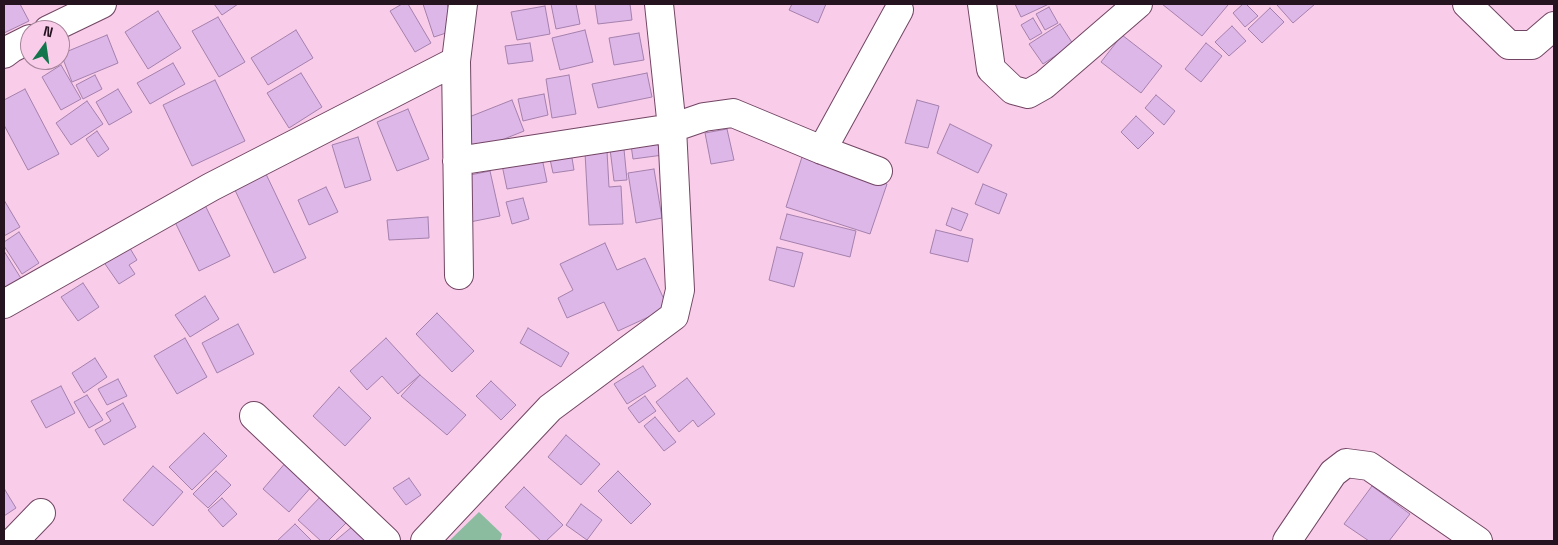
<!DOCTYPE html>
<style>
body{margin:0}
#map{position:relative;width:1558px;height:545px;overflow:hidden;background:#f9cde9;font-family:"Space Grotesk",sans-serif}
canvas{display:block}
.frame{position:absolute;inset:0;border:5px solid #261320;pointer-events:none}
.north{position:absolute;left:20px;top:20px;width:50px;height:50px;box-sizing:border-box;background:#f9cde9;border:1px solid #a58399;border-radius:50%;rotate:14deg;font-size:14px;font-weight:700;line-height:20px;text-align:center;color:#261320}
.north::after{content:'';display:block;margin:auto;width:18px;height:22px;background:#12754c;clip-path:polygon(50% 0,100% 100%,50% 72%,0 100%)}
</style>
<div id="map">
<canvas width="1558" height="545"></canvas>
<div class="frame"></div>
<div class="north">N</div>
</div>
<script>
const context = document.querySelector('canvas').getContext('2d');
context.lineJoin = 'round';
function fillPath(path, color) {
  context.fillStyle = color;
  context.fill(path, 'evenodd');
}
function shape(rows) {
  const path = new Path2D();
  for (const r of rows) {
    path.moveTo(r[0], r[1]);
    for (let i = 2; i < r.length; i += 2) path.lineTo(r[i], r[i + 1]);
  }
  return path;
}
function stroke(path, color, width, dash) {
  context.strokeStyle = color;
  context.lineWidth = width;
  context.lineCap = dash ? 'butt' : 'round';
  context.setLineDash(dash || []);
  context.stroke(path);
}
fillPath(shape([
 [479,512,502,534,500,541,449,541]
]), '#8bbca0');
const building = shape([
 [4,4,20,4,29,21,4,33,4,4],
 [214,4,238,4,222,15,214,4],
 [402,4,408,4,431,43,415,52,390,11,402,4],
 [423,4,447,4,455,30,434,37,423,4],
 [551,4,576,4,580,24,556,29,551,4],
 [595,4,630,4,632,20,598,24,595,4],
 [792,4,826,4,818,23,789,10,792,4],
 [1015,4,1049,4,1021,17,1015,4],
 [1162,4,1227,4,1228,5,1202,36,1162,4],
 [1243,4,1246,4,1258,16,1245,27,1233,13,1243,4],
 [1278,4,1315,4,1293,23,1277,5,1278,4],
 [545,6,550,34,517,40,511,12,545,6],
 [1049,7,1058,23,1045,30,1036,14,1049,7],
 [1270,8,1284,22,1262,43,1248,29,1270,8],
 [158,11,181,48,148,69,125,32,158,11],
 [218,17,245,62,219,77,192,31,218,17],
 [1033,18,1042,33,1030,40,1021,25,1033,18],
 [1060,24,1073,44,1043,64,1029,44,1060,24],
 [1232,26,1246,41,1229,56,1215,42,1232,26],
 [296,30,313,58,268,85,251,58,296,30],
 [585,30,593,62,560,70,552,38,585,30],
 [639,33,644,60,614,65,609,38,639,33],
 [107,35,118,63,72,82,61,54,107,35],
 [1122,35,1162,66,1141,93,1101,62,1122,35],
 [530,43,533,61,508,64,505,46,530,43],
 [1206,43,1222,56,1201,82,1185,69,1206,43],
 [173,63,185,84,150,104,137,83,173,63],
 [61,65,81,99,61,110,42,77,61,65],
 [301,73,322,107,289,128,267,93,301,73],
 [647,73,652,97,598,108,592,84,647,73],
 [95,75,102,89,83,99,76,85,95,75],
 [569,75,576,114,552,118,546,79,569,75],
 [215,80,245,141,192,166,163,105,215,80],
 [25,89,59,154,28,170,4,125,4,100,25,89],
 [118,89,132,112,109,125,96,102,118,89],
 [544,94,548,115,523,121,518,99,544,94],
 [1156,95,1175,111,1164,125,1145,108,1156,95],
 [512,100,524,131,472,152,459,121,512,100],
 [917,100,939,106,928,148,905,143,917,100],
 [87,101,103,124,71,145,56,123,87,101],
 [408,109,429,159,397,171,377,122,408,109],
 [1136,116,1154,133,1138,149,1121,132,1136,116],
 [950,124,992,145,978,173,937,153,950,124],
 [727,129,734,160,711,164,705,133,727,129],
 [97,131,109,149,98,157,86,139,97,131],
 [659,133,663,155,633,159,630,138,659,133],
 [358,137,371,180,345,188,332,145,358,137],
 [623,139,627,180,614,181,609,141,623,139],
 [570,146,574,170,553,173,548,150,570,146],
 [607,151,609,187,621,186,623,224,589,225,585,153,607,151],
 [802,157,887,184,870,234,786,207,802,157],
 [542,158,547,182,507,189,502,165,542,158],
 [654,169,662,218,636,223,628,173,654,169],
 [490,171,500,216,470,222,460,177,490,171],
 [266,174,306,258,274,273,234,188,266,174],
 [983,184,1007,194,999,214,975,204,983,184],
 [326,187,338,212,309,225,298,200,326,187],
 [523,198,529,219,512,224,506,202,523,198],
 [4,200,20,227,4,236,4,200],
 [204,203,230,256,199,271,173,218,204,203],
 [952,208,968,214,961,231,946,225,952,208],
 [787,214,856,231,850,257,780,239,787,214],
 [428,217,429,238,389,240,387,220,428,217],
 [936,230,973,239,968,262,930,253,936,230],
 [19,232,39,263,22,274,4,246,4,242,19,232],
 [605,243,617,270,645,258,668,308,618,331,604,302,567,318,558,298,573,290,560,264,605,243],
 [128,245,137,260,129,265,135,274,119,284,103,261,128,245],
 [777,247,803,253,794,287,769,280,777,247],
 [4,251,22,280,4,289,4,251],
 [83,283,99,307,78,321,61,297,83,283],
 [205,296,219,319,190,337,175,315,205,296],
 [437,313,474,351,452,372,416,334,437,313],
 [238,324,254,354,217,373,202,343,238,324],
 [528,328,569,353,561,367,520,343,528,328],
 [185,338,207,377,177,394,154,356,185,338],
 [386,338,420,375,398,394,382,376,367,390,350,371,386,338],
 [95,358,107,377,84,393,72,373,95,358],
 [643,366,656,386,627,404,614,384,643,366],
 [420,375,466,415,447,435,401,396,420,375],
 [687,378,715,414,698,427,693,420,679,432,656,402,687,378],
 [118,379,127,396,107,405,98,389,118,379],
 [491,381,516,405,501,420,476,396,491,381],
 [61,386,75,413,46,428,31,401,61,386],
 [339,387,371,418,345,446,313,416,339,387],
 [87,395,103,420,89,428,74,402,87,395],
 [645,396,656,411,639,423,628,408,645,396],
 [123,403,136,427,104,445,95,430,111,421,106,413,123,403],
 [655,417,676,442,664,451,644,426,655,417],
 [204,433,227,456,192,490,169,467,204,433],
 [566,435,600,464,581,485,548,457,566,435],
 [287,461,313,485,289,512,263,489,287,461],
 [153,466,183,492,153,526,123,500,153,466],
 [216,471,231,485,208,508,193,494,216,471],
 [618,471,651,504,631,524,598,491,618,471],
 [409,478,421,495,406,505,393,488,409,478],
 [1372,486,1410,514,1389,541,1369,541,1344,524,1372,486],
 [524,487,563,525,546,541,541,541,505,507,524,487],
 [5,490,16,508,4,516,4,491,5,490],
 [325,492,351,518,328,541,321,541,298,520,325,492],
 [222,498,237,514,223,527,208,510,222,498],
 [581,504,602,520,587,540,566,525,581,504],
 [295,524,312,541,277,541,295,524],
 [353,526,366,541,335,541,353,526]
]);
fillPath(building, '#ddb7e7');
stroke(building, '#a480ad', 1);
const minor = shape([
 [982,4,991,69,1013,90,1028,94,1044,85,1138,4],
 [1467,4,1509,45,1532,45,1554,26],
 [48,30,102,4],
 [4,54,12,48,30,39],
 [822,150,899,10],
 [457,161,672,128,704,117,733,113,822,150,878,171],
 [459,275,456,61,463,4],
 [4,304,211,187,456,61],
 [254,416,386,541],
 [14,541,41,513],
 [425,541,550,408,674,316,680,290,672,128,659,4],
 [1287,541,1333,473,1346,463,1369,466,1478,541]
]);
stroke(minor, '#724564', 30);
stroke(minor, '#fff', 28);
</script>
